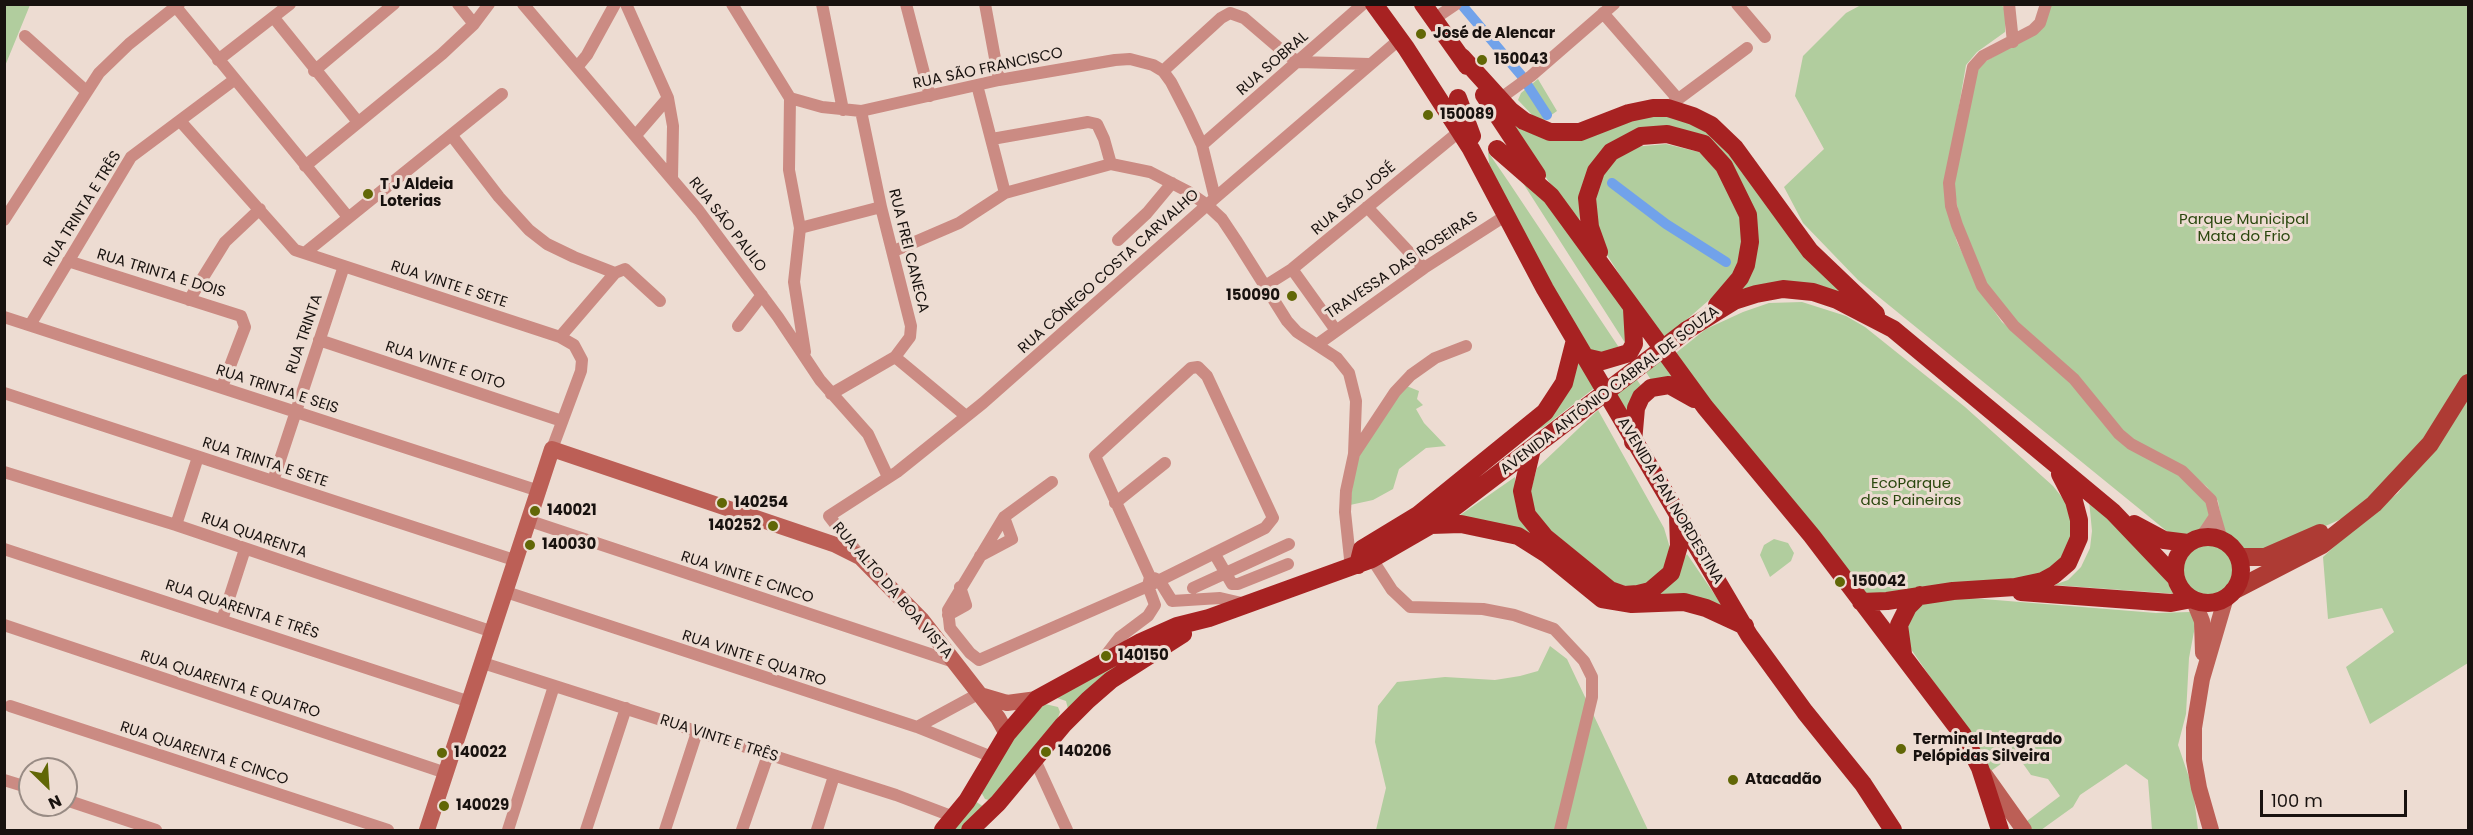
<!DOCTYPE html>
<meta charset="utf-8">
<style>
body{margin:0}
#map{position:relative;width:2473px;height:835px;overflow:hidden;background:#eddcd2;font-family:Poppins,sans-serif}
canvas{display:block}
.frame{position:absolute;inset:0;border:6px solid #18120f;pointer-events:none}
.north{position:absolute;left:18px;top:757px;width:60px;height:60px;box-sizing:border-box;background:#eddcd2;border:2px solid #988b84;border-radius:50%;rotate:155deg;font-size:16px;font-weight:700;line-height:24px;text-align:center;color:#18120f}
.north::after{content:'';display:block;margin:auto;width:21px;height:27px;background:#616706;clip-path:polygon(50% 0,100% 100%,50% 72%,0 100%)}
.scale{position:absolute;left:2260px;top:790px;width:147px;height:27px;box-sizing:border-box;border:3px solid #18120f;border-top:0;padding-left:8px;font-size:18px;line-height:21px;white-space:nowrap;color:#18120f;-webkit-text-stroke:4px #eddcd2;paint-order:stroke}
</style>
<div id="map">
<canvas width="2473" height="835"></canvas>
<div class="frame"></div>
<div class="north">N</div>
<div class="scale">100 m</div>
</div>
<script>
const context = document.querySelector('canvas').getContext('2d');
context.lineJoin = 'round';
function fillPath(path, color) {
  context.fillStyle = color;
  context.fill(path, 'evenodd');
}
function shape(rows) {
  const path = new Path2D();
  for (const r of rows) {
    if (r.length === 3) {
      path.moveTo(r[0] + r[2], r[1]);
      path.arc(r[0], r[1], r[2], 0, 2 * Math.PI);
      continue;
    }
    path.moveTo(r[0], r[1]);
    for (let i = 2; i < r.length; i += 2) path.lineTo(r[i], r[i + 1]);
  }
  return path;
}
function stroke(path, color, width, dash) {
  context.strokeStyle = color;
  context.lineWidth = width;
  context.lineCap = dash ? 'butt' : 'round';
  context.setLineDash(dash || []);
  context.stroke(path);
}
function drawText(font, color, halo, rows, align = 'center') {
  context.font = font + ' Poppins,sans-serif';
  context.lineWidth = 6;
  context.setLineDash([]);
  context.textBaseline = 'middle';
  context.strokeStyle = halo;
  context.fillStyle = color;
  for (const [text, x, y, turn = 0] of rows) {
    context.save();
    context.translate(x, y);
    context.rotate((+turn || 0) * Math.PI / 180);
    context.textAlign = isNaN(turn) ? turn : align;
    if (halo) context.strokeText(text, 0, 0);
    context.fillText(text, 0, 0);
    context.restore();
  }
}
fillPath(shape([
 [5,4,30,5,5,66,4,5],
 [1861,5,2002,5,2006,12,2005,32,1977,52,1966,65,1946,182,1947,208,1957,242,1982,294,2002,322,2069,379,2117,435,2171,469,2205,496,2212,516,2200,533,2190,538,2174,537,1858,280,1803,223,1784,187,1824,149,1795,96,1803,56,1846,13],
 [2047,5,2468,5,2468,389,2374,504,2277,548,2233,548,2225,542,2218,501,2207,487,2187,470,2132,442,1991,295,1963,236,1953,184,1972,70,2036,30],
 [1538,79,1557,111,1543,121,1534,117,1518,100,1521,93],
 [1653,109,1712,130,1851,297,1809,286,1729,300,1756,230,1705,140,1630,135,1581,203,1579,227,1501,110,1544,137],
 [1666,144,1699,152,1717,171,1742,216,1743,258,1731,281,1662,341,1600,244,1594,199,1606,168,1619,155,1633,147],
 [1488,152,1508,181,1624,355,1594,356,1579,338,1490,174],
 [1514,169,1549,197,1628,314,1629,349],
 [1802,302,1846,316,1865,327,1965,407,2053,486,2076,515,2069,552,2040,576,1905,597,1864,594,1672,356,1706,329,1743,312,1769,303],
 [1576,349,1597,386,1544,427,1527,433],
 [1659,357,1686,389,1653,383,1644,369],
 [1635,377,1644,390,1629,428,1610,394],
 [1404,385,1419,391,1417,399,1423,405,1416,409,1424,423,1446,446,1426,448,1399,469,1393,489,1373,500,1350,505,1357,454],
 [2468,399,2468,663,2370,724,2346,667,2394,632,2382,608,2328,619,2323,557,2361,522,2398,493],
 [1598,410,1664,528,1670,548,1667,565,1656,579,1640,588,1614,584,1540,521,1528,501,1537,468],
 [1515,477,1516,505,1623,596,1673,575,1687,554,1728,614,1706,599,1630,601,1564,565,1456,518],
 [2089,500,2171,582,2177,594,2054,585,2068,580,2081,567,2090,548,2092,531],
 [1774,539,1788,543,1794,553,1791,561,1770,577,1760,555,1764,545],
 [2207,569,26],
 [1971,598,2156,613,2190,612,2196,621,2189,658,2186,714,2178,745,2193,789,2198,830,2152,830,2148,780,2126,764,2080,795,2073,807,2041,830,2033,830,2027,825,2027,821,2060,796,2048,779,2031,775,2019,758,2012,756,1991,771,1967,730,1906,642,1906,627,1919,603],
 [1550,646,1567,659,1648,830,1376,830,1386,788,1375,742,1378,706,1397,682,1445,677,1495,680,1520,676,1538,671],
 [1139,647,1068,709,1066,701,1051,696],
 [1045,704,1058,707,1060,712,1056,723,992,801,985,799,981,792,1002,746],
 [975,801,987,809,965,830,953,830]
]), '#b1cd9e');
stroke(shape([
 [1461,4,1521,75,1547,115],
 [1612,183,1666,224,1726,262]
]), '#71a2ea', 10);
stroke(shape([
 [458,4,474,24],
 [523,4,699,211,778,317,820,380,868,434,888,477],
 [626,4,668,98,673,126,672,179],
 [732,4,790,98,822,107,861,111,999,80,1115,60,1130,59,1153,65,1163,71,1171,82,1188,115,1202,145,1215,198],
 [822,4,843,110],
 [906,4,930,96],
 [985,4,999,80],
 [1737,4,1765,37],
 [2009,4,2013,42],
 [2046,4,2040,23,2033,30,1983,56,1973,67,1949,183,1951,206,1957,225,1982,286,2014,326,2074,379,2119,434,2131,444,2182,471,2211,500,2215,516,2201,537],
 [176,7,348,217],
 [1603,13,1677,98],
 [274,18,358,122],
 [1434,19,1456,4],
 [25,36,86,91],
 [218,60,290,4],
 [578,66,587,55,615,4],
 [314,71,394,4],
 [1163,71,1221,18,1230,13,1244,18,1286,54,1299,62,1369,64],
 [977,85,1005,193],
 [790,98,789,170,800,228,794,282,805,352],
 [1494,103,1531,76,1614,4],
 [1673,103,1747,48],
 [181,122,295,250,560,337,574,345,582,360,581,371,552,449],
 [636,135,668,98],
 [452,136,499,197,529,230,547,244,574,257,615,273,625,269,660,301],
 [992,139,1088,122,1097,124,1104,139,1111,164],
 [1202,145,1363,4],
 [305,166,442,54,474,24,489,4],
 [1367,207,1424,268],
 [4,220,99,73,129,44,179,4],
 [800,228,881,207],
 [1118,240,1147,213,1172,183],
 [894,251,959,223,1005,193,1111,164,1150,172,1187,191,1207,205,1222,219,1236,240,1287,321,1297,332,1337,358,1349,373,1356,401,1354,454,1346,491,1345,512,1351,568],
 [306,252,502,94],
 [68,261,241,316,245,327,222,387],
 [1292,269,1335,329],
 [1265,286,1292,269,1460,131],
 [189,300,225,242,260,209],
 [4,317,539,491],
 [30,325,131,157,234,80],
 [738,326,762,295],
 [560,337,615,273],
 [319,340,562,421],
 [1318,344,1424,268,1505,216],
 [895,357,966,416],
 [4,393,517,561],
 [831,394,895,357,910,337,911,326,881,207,861,111],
 [1354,454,1395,392,1411,375,1435,358,1466,346],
 [4,472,176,525,493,632],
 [273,481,344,266],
 [1052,482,1004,517,948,610,950,628,970,653,979,660,1148,586,1265,528,1273,518,1207,376,1198,367,1191,368,1095,456,1150,577,1148,586,1155,605,1148,616,1120,637,1103,659],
 [1115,503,1165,463],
 [2215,516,2222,540],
 [530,521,954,662],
 [176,525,198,457],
 [4,549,470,702],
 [1214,553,1232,584,1238,584,1288,564],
 [860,556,829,516,897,472,983,403,1215,198,1400,39],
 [980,556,1012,539,1004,517],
 [1372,559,1392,590,1410,607,1483,609,1514,615,1554,629,1584,661,1592,677,1592,697,1560,830],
 [1154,578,1159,580,1172,601,1220,598,1246,604],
 [1193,588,1289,544],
 [506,592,917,727,992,757],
 [948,615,966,605,960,587],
 [222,620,245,549],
 [4,625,446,773],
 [483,663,896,795,954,817],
 [10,706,388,830],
 [917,727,978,694],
 [1035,760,1067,830],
 [4,780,30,788],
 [66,800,156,830],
 [508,830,554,686],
 [586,830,626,708],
 [665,830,697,732],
 [742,830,768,755],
 [817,830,834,776]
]), '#cb8b83', 12);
stroke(shape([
 [2193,599,2202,621,2203,653],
 [980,695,1007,703,1037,699],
 [1985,775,2024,830],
 [427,830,552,449,836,545,860,557,921,619,998,718,1007,734],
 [2211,830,2199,788,2194,760,2194,728,2202,679,2226,597]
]), '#bc5f56', 16);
stroke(shape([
 [2239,557,2265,557,2320,533],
 [2233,591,2322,545,2374,504,2430,444,2468,383]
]), '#ae3b34', 18);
stroke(shape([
 [1374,4,1406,48,1471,149,1545,289,1749,635,1805,712,1863,784,1893,830],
 [1423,4,1467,66],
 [1462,57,1511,111,1524,121,1550,132,1580,132,1629,113,1653,108,1668,108,1693,116,1711,125,1735,148,1810,251,1876,314],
 [1484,95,1537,175],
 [1458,98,1472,136],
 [1497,149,1551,196,1705,407,1812,536,1963,735,1980,768,2000,830],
 [1599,252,1590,227,1587,198,1596,171,1611,152,1641,136,1667,134,1704,144,1724,166,1748,215,1750,242,1746,265,1740,278,1717,305],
 [1687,330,1734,301,1756,294,1783,289,1813,292,1837,300,1893,329,2113,512,2175,577],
 [1585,357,1602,361,1629,353,1634,344,1632,309],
 [1633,442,1636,408,1641,397,1651,388,1669,385,1694,399],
 [1532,449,1522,491,1527,515,1545,537,1610,590,1624,595,1638,594,1650,591,1671,573,1679,546,1678,516],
 [2134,524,2164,540,2188,543],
 [1431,525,1461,524,1518,536,1548,555,1602,599,1632,604,1684,602,1706,608,1745,626],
 [2208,570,33],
 [1358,565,1362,549,1418,515,1545,412,1564,383,1575,340],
 [2021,592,2171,603,2192,599],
 [1861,602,1887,601,1953,591,2015,587,2043,581,2054,575,2068,563,2079,538,2079,520,2074,501,2060,474],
 [1903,654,1899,625,1908,607,1920,595],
 [943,830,967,801,1007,734,1037,699,1141,642,1177,626,1209,618,1372,559,1431,525,1581,411],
 [970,830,998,803,1063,725,1088,700,1111,680,1183,634]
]), '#a72222', 18);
stroke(shape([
 [1581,411,1687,330]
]), '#a72222', 18);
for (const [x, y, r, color] of [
 [1421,34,6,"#616706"],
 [1482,60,6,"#616706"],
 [1428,115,6,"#616706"],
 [368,194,6,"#616706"],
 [1292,296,6,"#616706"],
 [722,503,6,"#616706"],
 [535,511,6,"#616706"],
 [773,526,6,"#616706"],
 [530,545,6,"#616706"],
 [1840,582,6,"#616706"],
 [1106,656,6,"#616706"],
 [1901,749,6,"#616706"],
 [1046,752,6,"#616706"],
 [442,753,6,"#616706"],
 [1733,780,6,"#616706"],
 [444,806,6,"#616706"]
]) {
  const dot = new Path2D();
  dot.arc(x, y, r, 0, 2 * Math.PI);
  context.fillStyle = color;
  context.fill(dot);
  stroke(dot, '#eddcd2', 2);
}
drawText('bold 15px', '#18120f', '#eddcd2', [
 ["José de Alencar",1433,34],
 ["150043",1494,60],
 ["150089",1440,115],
 ["T J Aldeia",380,185],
 ["Loterias",380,202],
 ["150090",1280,296,"right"],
 ["140254",734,503],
 ["140021",547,511],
 ["140252",761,526,"right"],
 ["140030",542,545],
 ["150042",1852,582],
 ["140150",1118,656],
 ["Terminal Integrado",1913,740],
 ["Pelópidas Silveira",1913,757],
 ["140206",1058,752],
 ["140022",454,753],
 ["Atacadão",1745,780],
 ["140029",456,806]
], 'left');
drawText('15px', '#18120f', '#eddcd2', [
 ["RUA SOBRAL",1273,64,-41],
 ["RUA SÃO FRANCISCO",988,69,-12],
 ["RUA SÃO JOSÉ",1354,199,-40],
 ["RUA TRINTA E TRÊS",83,209,-58],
 ["RUA SÃO PAULO",727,225,52],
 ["RUA FREI CANECA",908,251,76],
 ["TRAVESSA DAS ROSEIRAS",1402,266,-34],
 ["RUA CÔNEGO COSTA CARVALHO",1109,272,-42],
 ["RUA TRINTA E DOIS",161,274,17],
 ["RUA VINTE E SETE",449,285,18],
 ["RUA TRINTA",305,334,-71],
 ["RUA VINTE E OITO",445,366,18],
 ["RUA TRINTA E SEIS",277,390,18],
 ["AVENIDA ANTÔNIO CABRAL DE SOUZA",1610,391,-37],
 ["RUA TRINTA E SETE",265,463,18],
 ["AVENIDA PAN NORDESTINA",1670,501,59],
 ["RUA QUARENTA",254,536,19],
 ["RUA VINTE E CINCO",747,578,18],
 ["RUA ALTO DA BOA VISTA",892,591,49],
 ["RUA QUARENTA E TRÊS",242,610,18],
 ["RUA VINTE E QUATRO",754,659,18],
 ["RUA QUARENTA E QUATRO",230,685,18],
 ["RUA VINTE E TRÊS",719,739,18],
 ["RUA QUARENTA E CINCO",204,754,18]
]);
drawText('15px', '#2a470e', '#eddcd2', [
 ["Parque Municipal",2244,220],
 ["Mata do Frio",2244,237],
 ["EcoParque",1911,484],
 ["das Paineiras",1911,501]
]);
</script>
